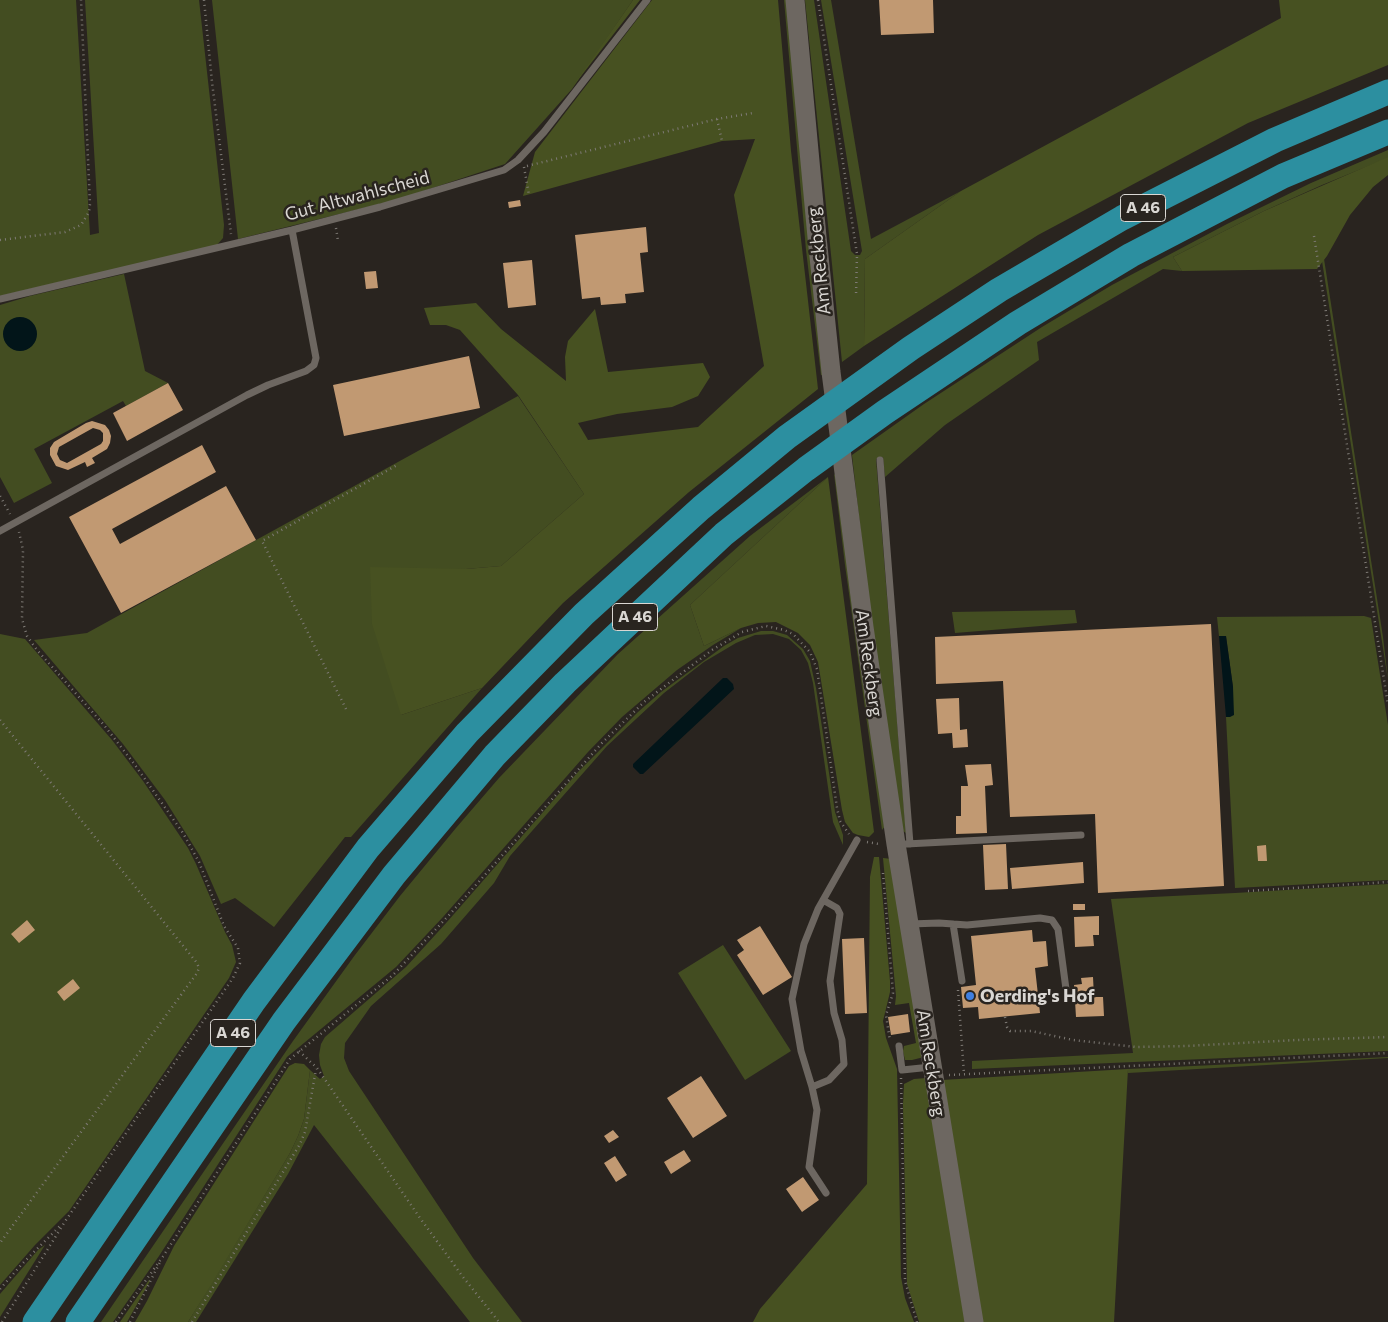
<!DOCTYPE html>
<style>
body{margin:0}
canvas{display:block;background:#29241f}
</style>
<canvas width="1388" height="1322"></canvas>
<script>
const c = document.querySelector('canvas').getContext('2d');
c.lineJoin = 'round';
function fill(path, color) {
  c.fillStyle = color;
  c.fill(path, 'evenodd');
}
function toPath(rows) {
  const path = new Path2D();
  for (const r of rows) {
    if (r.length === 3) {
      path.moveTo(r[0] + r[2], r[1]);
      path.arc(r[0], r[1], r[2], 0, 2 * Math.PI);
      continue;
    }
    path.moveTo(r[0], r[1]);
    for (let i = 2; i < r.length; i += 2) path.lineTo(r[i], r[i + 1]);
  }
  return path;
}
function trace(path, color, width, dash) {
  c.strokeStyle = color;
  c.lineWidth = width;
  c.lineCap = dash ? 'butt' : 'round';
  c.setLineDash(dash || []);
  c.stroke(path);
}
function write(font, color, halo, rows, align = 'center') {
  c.font = font + ' Commissioner,sans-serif';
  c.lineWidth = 5;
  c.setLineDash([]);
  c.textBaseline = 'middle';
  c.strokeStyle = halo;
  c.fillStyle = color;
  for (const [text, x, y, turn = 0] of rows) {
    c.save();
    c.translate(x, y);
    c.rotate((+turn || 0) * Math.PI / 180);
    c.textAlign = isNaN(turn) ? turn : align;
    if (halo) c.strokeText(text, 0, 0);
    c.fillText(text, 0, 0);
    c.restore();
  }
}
const green = toPath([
 [0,0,76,0,90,235,99,233,85,0,199,0,224,225,223,238,216,246,0,296],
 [212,0,633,0,572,89,505,164,396,200,238,239],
 [784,0,789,0,825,375,821,375,806,250],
 [805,0,814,0,851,251,855,255,860,255,862,251,821,0,831,0,871,239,961,191,865,259,864,346,842,362],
 [1388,150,1388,158,1322,185,1264,211,1173,257,1182,271,1163,269,1037,342,1039,360,945,425,885,477,883,457,876,459,906,833,903,831,874,649,852,455,924,404,1042,327,1112,285,1227,224,1311,183],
 [1324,259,1383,637,1388,680,1322,261],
 [124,274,145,371,168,383,126,406,123,401,34,449,52,483,14,503,0,477,0,305,30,296],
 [518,396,584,494,501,566,466,569,401,715,482,688,351,837,345,837,274,927,235,898,221,904,200,856,165,800,123,744,34,640,87,633],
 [834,474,836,476,886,825,882,830,845,565],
 [828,477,690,605,704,646,741,628,713,645,677,670,622,717,588,752,443,917,396,967,287,1057,159,1256,113,1322,101,1322,293,1041,355,955,400,896,456,828,499,778,618,654,750,536],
 [1075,610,1077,623,955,633,952,612],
 [1364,616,1371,618,1388,725,1388,880,1235,888,1226,717,1230,717,1233,687,1226,636,1219,636,1217,617],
 [761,631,773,631,787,635,803,649,810,661,816,688,835,812,843,835,843,845,833,822,813,683,808,663,801,650,789,639,773,634,755,635,736,643,704,662,664,693,607,746,510,856,494,883,441,944,371,1006,345,1043,344,1058,349,1071,473,1258,522,1322,470,1322,314,1125,288,1174,196,1322,188,1322,290,1153,298,1136,304,1119,310,1070,320,1079,324,1076,320,1065,319,1055,321,1044,325,1037,406,967,447,922,578,772,638,712,661,692,724,646,738,638],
 [0,634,25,639,112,740,143,781,188,848,196,864,225,932,232,945,236,962,229,978,69,1211,35,1245,0,1285],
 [1388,884,1388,1051,972,1069,972,1061,1133,1053,1111,899,1235,893],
 [723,945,791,1051,745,1080,678,973],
 [1388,1057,1388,1058,1128,1073,1128,1069],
 [45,1245,0,1317,0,1294,38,1250]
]);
const forest = toPath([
 [633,0,640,0,571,89],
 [652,0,778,0,791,151,818,389,689,492,563,603,482,688,401,715,372,624,370,567,466,569,501,566,584,494,518,395,460,330,446,325,430,325,424,308,476,303,501,329,566,381,565,357,568,341,595,309,608,372,703,363,710,377,698,396,672,407,617,414,578,423,588,440,698,427,764,366,734,195,755,139,722,141,523,196,535,152],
 [1279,0,1388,0,1388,65,1248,123,1038,235,864,346,865,259,961,191,1281,18],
 [1388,157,1388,175,1373,187,1350,215,1327,256,1317,269,1182,271,1173,257,1264,211],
 [828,477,874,832,869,837,858,835,853,833,845,822,842,810,818,662,810,645,798,633,776,622,758,623,741,628,704,646,690,605],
 [874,857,879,857,890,981,890,992,883,1021,886,1038,897,1069,901,1277,905,1298,914,1322,753,1322,760,1309,867,1184,870,877],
 [883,858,892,859,924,1057,912,1060,905,1060,903,1051,904,1046,916,1043,909,1003,895,1005,896,996],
 [295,1063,304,1064,310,1070,304,1119,298,1136,290,1153,211,1285,188,1322,135,1322,147,1301,174,1246,289,1066],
 [1128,1069,1114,1322,981,1322,942,1080],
 [927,1078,966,1322,919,1322,907,1284,903,1105,904,1084,914,1079],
 [149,1280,150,1281,127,1322,120,1322]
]);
const water = toPath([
 [20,334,17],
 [1219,636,1226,636,1233,687,1234,715,1230,717,1226,717],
 [723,678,727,678,733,684,734,689,643,774,640,774,633,767,633,764]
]);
const building = toPath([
 [879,0,933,0,934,33,881,35],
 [520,200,521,206,509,208,508,202],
 [646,227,648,252,640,253,644,292,625,294,626,303,601,305,600,297,582,299,575,235],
 [532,260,536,305,508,308,503,263],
 [376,271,378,288,366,289,364,272],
 [469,356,480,408,344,436,333,385],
 [168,383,183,410,127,441,113,413],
 [92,421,105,425,109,430,111,436,110,443,107,449,92,458,95,463,87,467,85,462,68,470,56,466,50,455,50,448,54,442,86,423],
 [93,428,100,430,103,433,103,441,101,444,67,463,60,460,57,454,59,447],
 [202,445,216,472,112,529,120,544,226,486,256,540,121,613,69,517],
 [1211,624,1224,886,1098,893,1095,814,1010,817,1003,681,936,684,935,637],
 [959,698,960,730,967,729,968,747,953,748,952,733,938,734,936,699],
 [991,764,993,785,985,786,987,833,956,834,956,816,961,816,961,786,968,786,965,765],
 [1006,844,1008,889,985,890,983,845],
 [1266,845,1267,861,1258,861,1257,846],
 [1083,862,1084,883,1012,889,1010,868],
 [1073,904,1085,904,1085,910,1073,910],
 [1099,916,1099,935,1093,935,1094,946,1075,947,1074,917],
 [27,920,35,930,19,943,11,934],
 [760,926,792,977,763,995,737,955,744,950,737,940],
 [1032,930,1033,942,1046,941,1048,966,1035,968,1040,1013,979,1019,978,1007,963,1008,961,987,976,985,971,936],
 [864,938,867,1013,845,1014,842,939],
 [1093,977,1094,997,1103,997,1104,1016,1076,1017,1074,985,1082,984,1081,978],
 [73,979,80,988,64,1001,57,992],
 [908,1014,910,1032,891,1035,888,1017],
 [701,1076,727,1116,693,1138,667,1098],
 [613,1130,619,1137,609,1143,604,1136],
 [684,1150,691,1161,671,1174,664,1162],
 [615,1156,627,1175,616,1182,604,1163],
 [803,1177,819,1200,802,1212,786,1189]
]);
const path = toPath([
 [204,0,212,82,231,234],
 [818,0,857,254,856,296],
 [717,119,722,141],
 [527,166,717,119,753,113],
 [524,167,529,195],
 [336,228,338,241],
 [1314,236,1388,705],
 [0,240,65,232,81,225,89,212,90,204,81,0],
 [0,496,10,514],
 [346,709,262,541,399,464],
 [0,720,197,963,199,968,197,973,0,1243],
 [867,842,879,844],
 [883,873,893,993,886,1015,890,1041],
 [1248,891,1388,882],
 [958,990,964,1074],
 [1005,1017,1007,1027,1010,1031,1031,1031,1073,1040,1136,1047,1187,1046,1296,1040,1388,1037],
 [299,1051,317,1068,420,1218,463,1277,499,1322],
 [949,1075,1388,1053],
 [901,1078,905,1281,917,1322],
 [0,1289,22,1264,61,1225],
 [2,1322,66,1220,233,978,240,963,238,948,224,926,199,862,183,833,135,765,104,725,37,650,27,636,22,619,23,550,19,532],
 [116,1322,164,1255,290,1059,393,975,451,913,602,743,644,702,712,650,742,632,766,626,784,630,793,634,810,652,817,669,837,808,840,821,849,834],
 [130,1322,161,1260],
 [192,1322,300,1144,305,1132,316,1069]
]);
const lane = toPath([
 [0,299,292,230,380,207,504,170,518,160,544,132,647,0],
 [880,460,910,844],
 [0,531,247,395,268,385,306,371,314,365,316,358,292,230],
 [906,844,1081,835],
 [910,924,939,923,967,925,1040,918,1052,920,1058,929,1066,989],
 [953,924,962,981],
 [899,1046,902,1070,931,1067],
 [812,1087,829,1080,844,1064,842,1040,834,1013,830,981,840,914,837,908,823,900],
 [826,1193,809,1167,817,1110,812,1087,801,1051,792,999,804,944,818,909,857,840]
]);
const secondary = toPath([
 [795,0,817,237,831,372,864,627,896,844,974,1322]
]);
const highway = toPath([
 [35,1322,254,1001,368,848,467,733,584,614,701,508,787,437,911,348,999,290,1122,218,1275,140,1388,92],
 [78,1322,284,1021,394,875,495,755,565,683,724,534,806,469,885,412,1018,323,1131,255,1283,176,1388,132]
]);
const markers = [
 [970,996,5,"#3f7fe0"]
];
const shields = [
 [1143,208,45],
 [635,617,45],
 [233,1033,45]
];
const shieldNames = [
 ["A 46",1143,208],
 ["A 46",635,617],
 ["A 46",233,1033]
];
const streetNames = [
 ["Gut Altwahlscheid",357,196,-15],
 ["Am Reckberg",819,261,-96],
 ["Am Reckberg",869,663,82],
 ["Am Reckberg",931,1063,81]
];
const poiNames = [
 ["Oerding's Hof",980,996]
];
fill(green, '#434d21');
fill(forest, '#475121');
fill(water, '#021519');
fill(building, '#c19972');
trace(path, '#7e7a75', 2.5, [1, 4]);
trace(lane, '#6d6761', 7);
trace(secondary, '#6d6761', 19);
trace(highway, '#2c8fa0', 25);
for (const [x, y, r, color] of markers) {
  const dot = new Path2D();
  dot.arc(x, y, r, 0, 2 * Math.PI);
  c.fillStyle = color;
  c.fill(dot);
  trace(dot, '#29241f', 2);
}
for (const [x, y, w] of shields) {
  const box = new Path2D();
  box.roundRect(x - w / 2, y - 13.5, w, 27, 4);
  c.fillStyle = '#29241f';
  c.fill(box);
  trace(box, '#dad7d3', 1);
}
write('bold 16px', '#dad7d3', null, shieldNames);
write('18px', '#dad7d3', '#29241f', streetNames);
write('bold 18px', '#dad7d3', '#29241f', poiNames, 'left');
</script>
